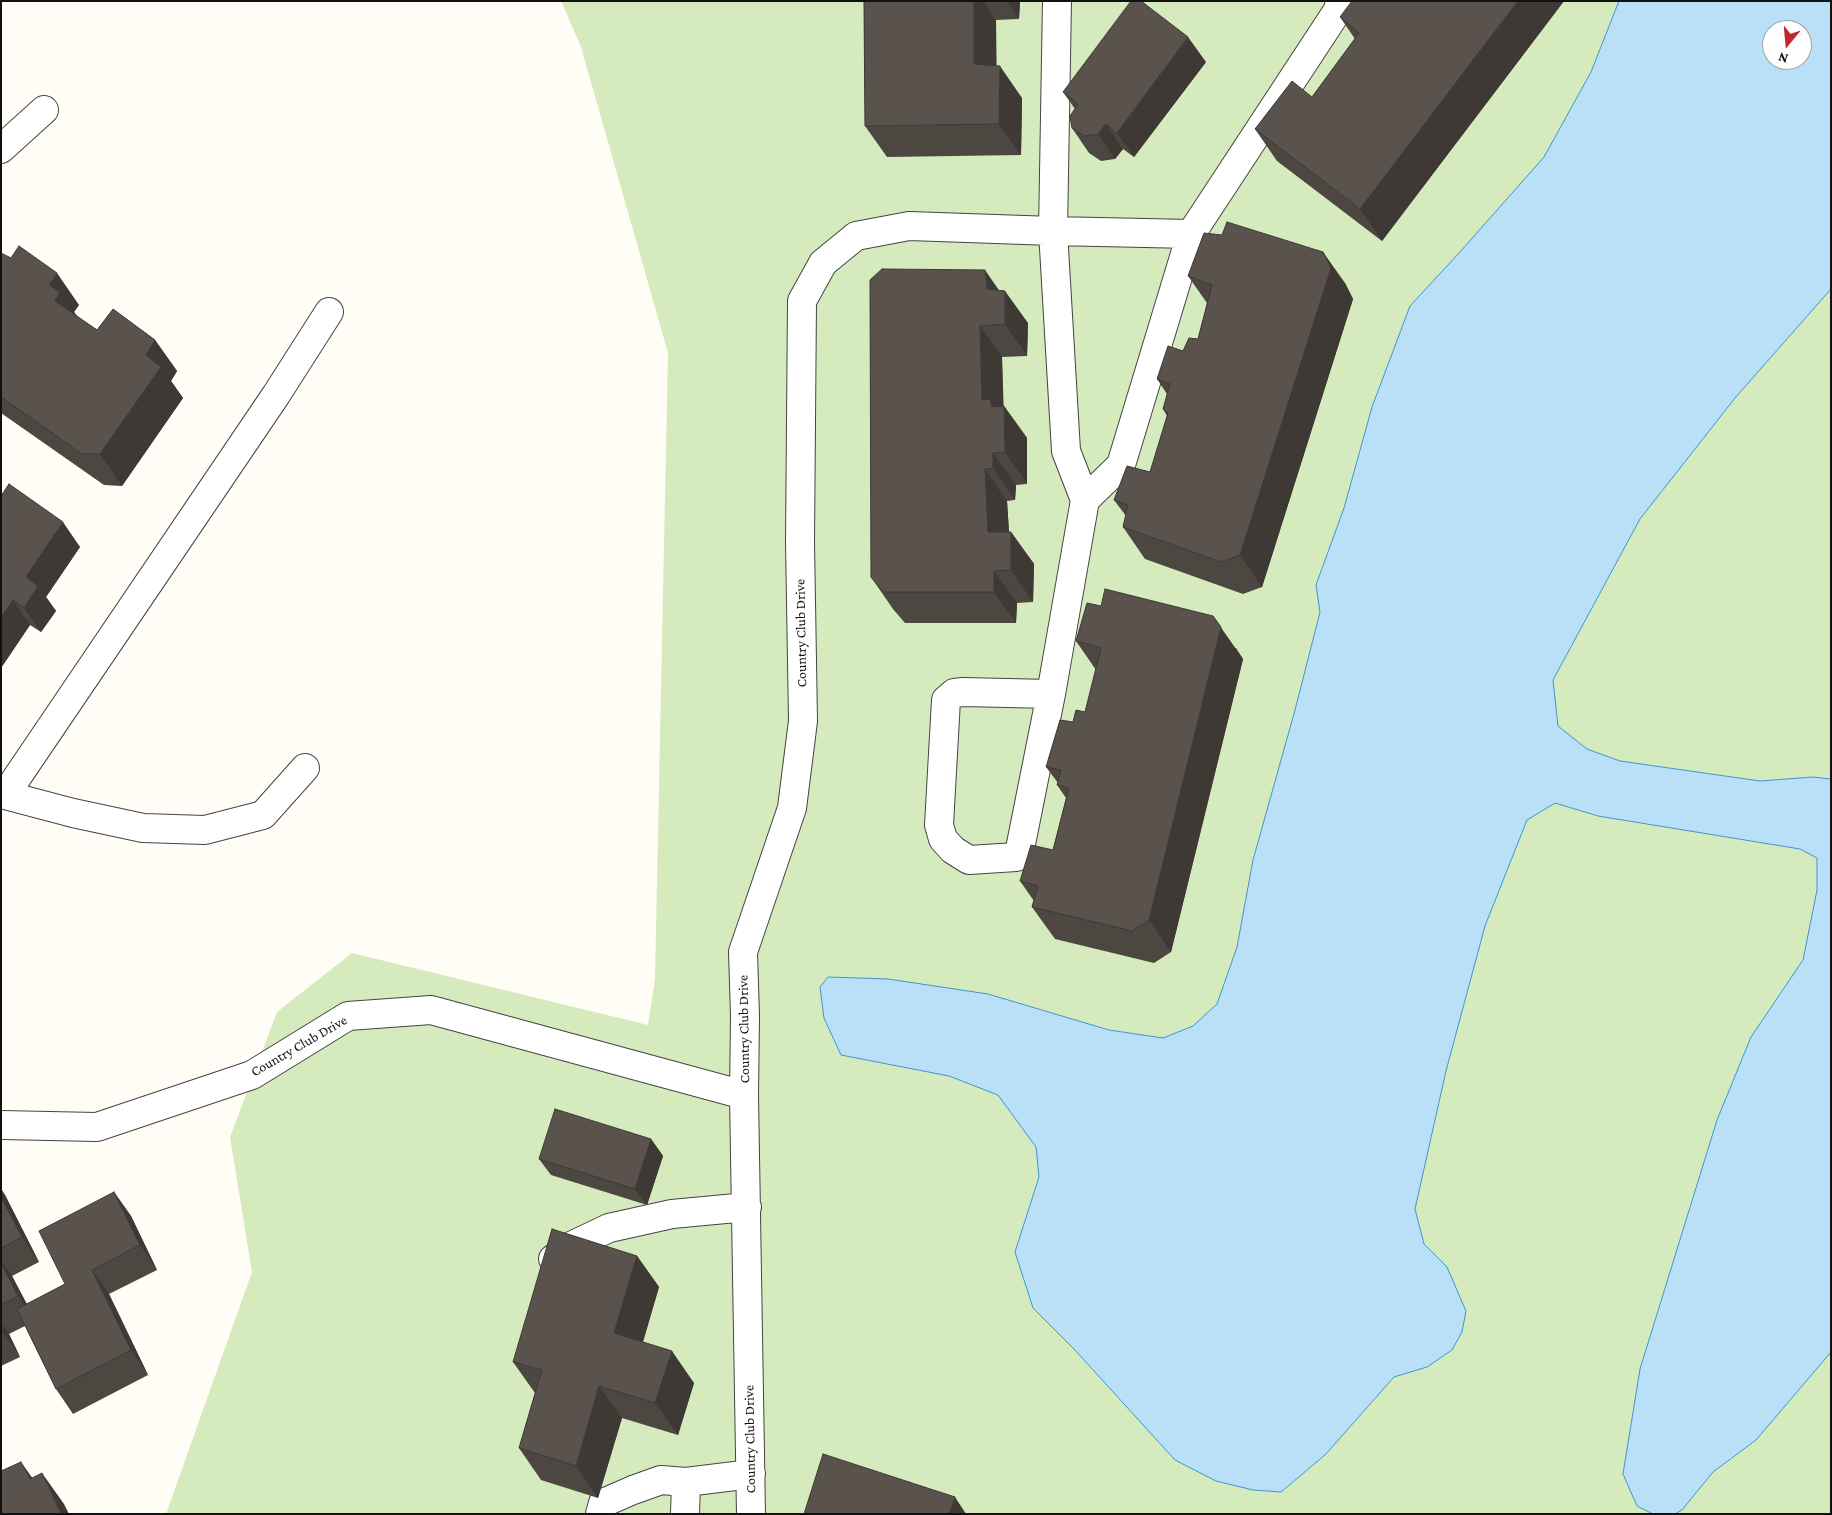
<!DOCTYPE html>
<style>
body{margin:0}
#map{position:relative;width:1832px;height:1515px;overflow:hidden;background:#fffdf5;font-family:"Crimson Pro",serif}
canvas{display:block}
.frame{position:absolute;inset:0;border:2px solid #111;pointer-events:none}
.north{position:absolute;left:1762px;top:20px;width:50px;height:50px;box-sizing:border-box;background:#fff;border:1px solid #a0a0a0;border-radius:50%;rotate:197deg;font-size:14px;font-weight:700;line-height:20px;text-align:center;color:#111}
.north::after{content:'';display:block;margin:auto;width:18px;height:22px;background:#c4262e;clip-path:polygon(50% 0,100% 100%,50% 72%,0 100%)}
</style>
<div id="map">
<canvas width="1832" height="1515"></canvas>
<div class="frame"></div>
<div class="north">N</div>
</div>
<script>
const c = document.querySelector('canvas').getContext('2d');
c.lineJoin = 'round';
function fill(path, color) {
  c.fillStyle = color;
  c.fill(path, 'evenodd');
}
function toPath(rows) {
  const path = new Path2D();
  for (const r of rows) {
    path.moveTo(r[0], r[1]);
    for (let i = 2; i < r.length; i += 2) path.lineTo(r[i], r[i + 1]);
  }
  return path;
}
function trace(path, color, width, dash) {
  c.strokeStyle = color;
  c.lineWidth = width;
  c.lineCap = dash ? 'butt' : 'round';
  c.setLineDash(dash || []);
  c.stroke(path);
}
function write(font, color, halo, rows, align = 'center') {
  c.font = font + ' "Crimson Pro",serif';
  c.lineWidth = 5;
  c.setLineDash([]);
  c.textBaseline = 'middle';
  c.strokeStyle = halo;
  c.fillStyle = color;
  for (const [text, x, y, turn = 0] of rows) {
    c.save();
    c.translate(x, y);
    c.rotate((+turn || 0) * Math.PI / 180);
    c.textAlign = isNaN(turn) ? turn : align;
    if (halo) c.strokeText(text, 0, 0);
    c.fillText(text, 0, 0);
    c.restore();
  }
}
const green = toPath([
 [561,1,1831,1,1831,1514,166,1514,252,1272,230,1137,277,1012,352,953,648,1025,655,979,668,353,581,47],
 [1772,30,1802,30,1802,60,1772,60]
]);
const water = toPath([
 [1619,1,1831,1,1831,289,1735,398,1640,519,1553,680,1558,726,1587,749,1620,761,1760,781,1813,777,1831,779,1831,1352,1756,1440,1713,1472,1682,1510,1675,1514,1653,1514,1637,1506,1623,1474,1640,1369,1717,1120,1751,1037,1803,960,1817,890,1817,858,1800,849,1598,816,1555,803,1527,820,1485,926,1446,1071,1415,1209,1424,1244,1447,1267,1466,1311,1462,1332,1452,1350,1427,1367,1394,1377,1325,1455,1281,1492,1253,1490,1216,1481,1175,1460,1074,1349,1033,1308,1015,1252,1039,1177,1036,1147,998,1095,949,1076,841,1055,824,1018,820,987,828,977,888,979,988,994,1109,1030,1163,1038,1193,1026,1217,1004,1237,947,1253,860,1295,710,1320,612,1316,585,1344,508,1372,407,1410,306,1459,253,1544,157,1591,72,1619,1],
 [1772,30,1802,30,1802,60,1772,60,1772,30]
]);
const minor = toPath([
 [1057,1,1053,231,1066,451,1085,500],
 [1,149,44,110],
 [1051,694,963,692,954,693,946,700,939,825,943,839,953,850,969,860,1016,857,1020,849,1051,694,1085,500,1121,465,1191,234],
 [305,768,263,815,205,830,143,828,73,813,5,795,276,395,329,312],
 [744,1095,745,1016,743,952,792,808,803,721,800,542,802,301,823,263,856,236,909,226,1053,231,1191,234,1340,7,1339,1],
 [1,1125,97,1127,252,1075,348,1016,431,1010,744,1095,751,1514],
 [553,1259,571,1246,609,1228,672,1214,747,1207],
 [600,1514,603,1503,633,1490,661,1480,686,1482,751,1474],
 [685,1514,686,1482]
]);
const wall = toPath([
 [864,1,1020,1,1019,19,996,20,996,66,1022,98,1021,155,887,157,865,126],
 [1564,1,1382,241,1277,161,1255,129,1312,97,1355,39,1340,17],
 [1206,62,1134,157,1123,149,1115,159,1101,161,1089,153,1072,128,1075,109,1063,92],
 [1,253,79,305,74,312,77,316,97,330,155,340,177,371,171,381,183,398,122,486,104,485,1,413],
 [1188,276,1345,283,1353,299,1262,587,1243,594,1145,559,1123,527,1126,516,1114,500,1150,472,1167,416,1163,409,1167,394,1157,379,1183,351,1198,339,1207,303],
 [870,280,1028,323,1027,356,1002,357,1003,406,1004,406,1027,438,1027,484,1016,485,1015,500,1007,501,1009,532,1011,532,1034,564,1033,602,1017,603,1016,623,905,623,893,609,871,577],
 [1,496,80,547,46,597,56,611,41,632,30,625,1,668],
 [1076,641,1236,648,1243,659,1171,952,1154,963,1055,939,1032,907,1034,901,1020,881,1053,850,1066,798,1057,785,1058,783,1046,767,1073,722,1085,712,1096,670],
 [651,1139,663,1156,647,1205,551,1175,539,1159],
 [1,1189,5,1195,39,1262,12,1276,27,1304,65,1284,114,1192,131,1216,157,1270,109,1294,148,1375,73,1414,56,1389,25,1326,9,1334,20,1357,1,1366],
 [637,1256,659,1287,643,1342,694,1383,678,1435,622,1418,598,1498,541,1480,519,1448,535,1393,513,1362]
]);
const shadedWall = toPath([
 [974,1,983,1,996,20,997,96,974,64],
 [1007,1,1020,1,1019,19],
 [1518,1,1564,1,1382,241,1360,209],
 [1188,37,1206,62,1134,157,1117,133],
 [1000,66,1022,98,1021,155,999,124],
 [1106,124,1123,149,1115,159,1098,134],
 [1323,252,1345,283,1353,299,1262,587,1240,555],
 [985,270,1005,299,1005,291,1028,323,1027,356,1005,324,987,289],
 [57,273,79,305,74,312,83,324,55,301,49,285],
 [980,326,1002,357,1004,418,1004,406,1027,438,1027,484,1005,452,982,400],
 [155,340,177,371,171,381,183,398,122,486,100,454,146,355],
 [993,453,1016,485,1015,500,993,468],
 [985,469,1007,501,1011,564,988,532],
 [63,522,80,547,46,597,56,611,41,632,24,608,26,577],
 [1011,532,1034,564,1033,602,1011,570],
 [994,571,1017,603,1016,623,994,592],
 [13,600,30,625,1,668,1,618],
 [1213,616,1243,659,1171,952,1149,920],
 [651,1139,663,1156,647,1205,635,1189],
 [1,1189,5,1195,39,1262,22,1237,1,1197],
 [114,1192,131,1216,157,1270,140,1245],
 [637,1256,659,1287,636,1365,614,1333],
 [1,1260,12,1276,35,1321,18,1296,1,1263],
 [92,1270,109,1294,148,1375,131,1350],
 [1,1323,9,1334,20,1357,3,1332,1,1330],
 [672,1351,694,1383,678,1435,655,1403],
 [599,1386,622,1418,598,1498,576,1466],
 [21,1462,43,1493,30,1479],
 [42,1473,64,1504,69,1514,61,1514],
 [955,1497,966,1514,949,1514]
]);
const building = toPath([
 [864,1,974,1,974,64,1000,66,999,124,865,126,864,1],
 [1131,1,1141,1,1188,37,1117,133,1106,124,1098,134,1084,136,1072,128,1070,116,1078,104,1063,92,1131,1],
 [1352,1,1518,1,1360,209,1255,129,1292,81,1312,97,1359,33,1340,17,1352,1],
 [1227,222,1323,252,1331,268,1240,555,1221,562,1123,527,1128,505,1114,500,1127,466,1150,472,1168,413,1163,409,1170,384,1157,379,1168,346,1183,351,1189,338,1198,339,1212,285,1188,276,1204,233,1222,235,1227,222],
 [19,246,57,273,49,285,60,292,55,301,97,330,113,309,155,340,146,355,161,367,100,454,82,454,1,397,1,253,11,258,19,246],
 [882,269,985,270,987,289,1005,291,1005,324,980,326,982,400,990,399,992,407,1004,406,1005,452,993,453,993,468,985,469,988,532,1011,532,1011,570,994,571,994,592,883,592,871,577,870,280,882,269],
 [9,484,63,522,26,577,38,586,24,608,13,600,1,618,1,496,9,484],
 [1105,589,1213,616,1221,627,1149,920,1132,931,1032,907,1038,886,1020,881,1031,845,1053,850,1069,788,1057,785,1061,770,1046,767,1060,720,1073,722,1076,710,1085,712,1101,648,1076,641,1087,603,1101,606,1105,589],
 [555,1109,651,1139,635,1189,539,1159,555,1109],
 [114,1192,140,1245,92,1270,131,1350,56,1389,17,1309,65,1284,39,1231,114,1192],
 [1,1197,22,1237,1,1248,1,1197],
 [552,1229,637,1256,614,1333,672,1351,655,1403,599,1386,576,1466,519,1448,542,1370,513,1362,552,1229],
 [1,1263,18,1296,1,1305,1,1263],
 [823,1454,955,1497,949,1514,804,1514,823,1454],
 [21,1462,30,1479,42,1473,61,1514,1,1514,1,1471,21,1462]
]);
const streetNames = [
 ["Country Club Drive",801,633,-91],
 ["Country Club Drive",744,1029,-91],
 ["Country Club Drive",299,1046,-30],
 ["Country Club Drive",750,1439,-91]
];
fill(green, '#d5ebbd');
fill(water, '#b9e0f7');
trace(water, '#3f96cf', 1);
trace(minor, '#444', 30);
trace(minor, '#fff', 28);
fill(wall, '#4d4742');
fill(shadedWall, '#3f3936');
fill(building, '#5a524d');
trace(building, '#3f3936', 1);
write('14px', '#111', '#fff', streetNames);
</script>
